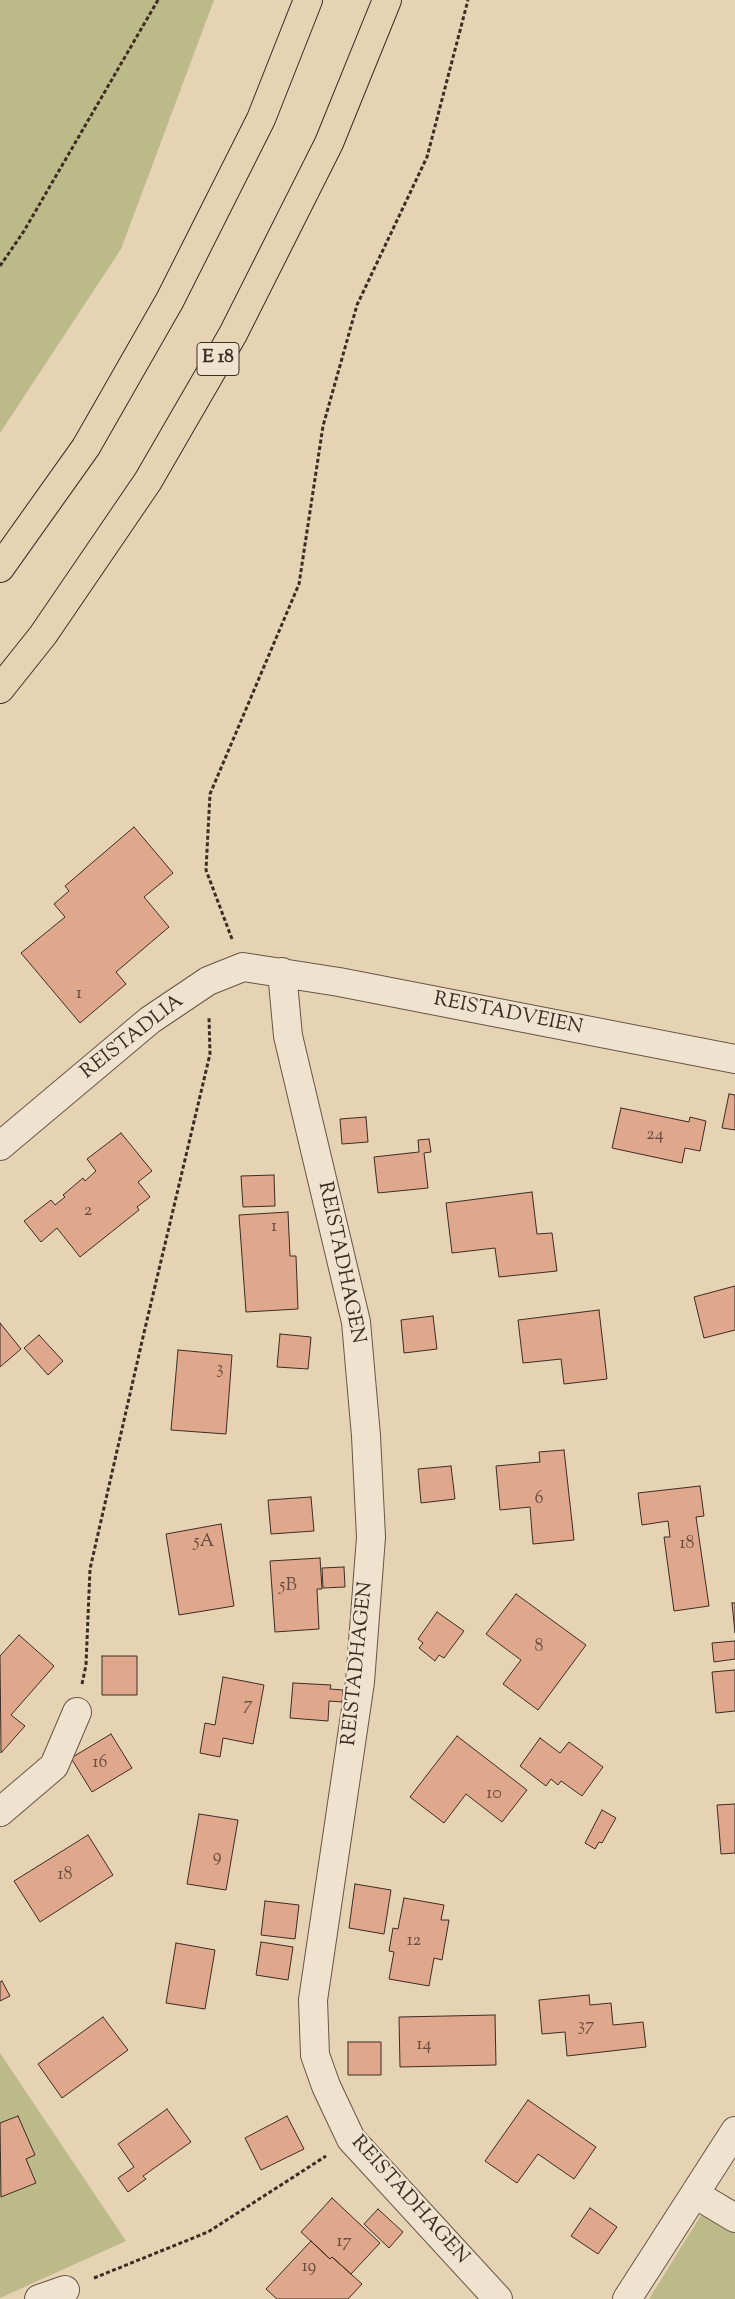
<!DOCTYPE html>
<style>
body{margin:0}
canvas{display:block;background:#e6d3b4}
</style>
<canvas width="735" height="2299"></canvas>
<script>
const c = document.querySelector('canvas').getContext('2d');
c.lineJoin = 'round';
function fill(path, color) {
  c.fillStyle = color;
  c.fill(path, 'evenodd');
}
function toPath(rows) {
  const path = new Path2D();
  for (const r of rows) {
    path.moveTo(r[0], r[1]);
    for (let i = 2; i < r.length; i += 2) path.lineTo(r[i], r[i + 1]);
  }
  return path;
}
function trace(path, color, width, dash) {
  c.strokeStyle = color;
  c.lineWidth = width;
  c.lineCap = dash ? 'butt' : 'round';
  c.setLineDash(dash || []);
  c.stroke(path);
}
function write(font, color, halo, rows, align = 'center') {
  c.font = font + ' "Sorts Mill Goudy",serif';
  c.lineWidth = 4.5;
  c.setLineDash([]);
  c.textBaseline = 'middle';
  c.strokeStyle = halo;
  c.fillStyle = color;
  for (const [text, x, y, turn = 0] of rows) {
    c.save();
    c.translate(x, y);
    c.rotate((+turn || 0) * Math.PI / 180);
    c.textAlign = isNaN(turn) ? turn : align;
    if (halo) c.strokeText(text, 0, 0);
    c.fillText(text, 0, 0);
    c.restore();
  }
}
const green = toPath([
 [0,0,214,0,121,249,0,433],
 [0,2053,126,2241,0,2298],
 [703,2212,735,2231,735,2299,649,2299]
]);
const building = toPath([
 [134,827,173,873,144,897,169,927,116,972,126,984,80,1023,21,953,65,917,54,904,69,891,65,886,134,827],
 [729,1094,735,1095,735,1130,722,1128,729,1094],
 [621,1108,689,1122,690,1117,706,1121,700,1151,685,1148,682,1163,612,1148,621,1108],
 [366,1117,368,1142,342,1144,340,1119,366,1117],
 [121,1133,152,1171,138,1182,150,1197,137,1207,139,1210,80,1257,57,1228,41,1242,24,1221,51,1200,55,1205,65,1197,63,1195,83,1178,85,1181,96,1171,87,1159,121,1133],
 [429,1139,431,1152,424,1153,428,1188,378,1193,374,1157,419,1152,418,1140,429,1139],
 [274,1175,275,1206,243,1207,241,1176,274,1175],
 [532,1192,537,1234,552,1233,557,1271,499,1277,495,1248,452,1253,446,1203,532,1192],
 [288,1212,290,1256,296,1256,298,1309,246,1312,239,1215,288,1212],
 [735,1286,735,1330,704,1338,694,1297,735,1286],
 [599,1310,607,1379,564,1384,561,1359,523,1363,518,1320,599,1310],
 [433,1316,437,1349,404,1353,401,1320,433,1316],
 [0,1323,21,1349,0,1367,0,1323],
 [280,1334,311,1337,308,1369,277,1367,280,1334],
 [39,1335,63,1361,48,1375,24,1348,39,1335],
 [178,1350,232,1355,226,1434,171,1430,178,1350],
 [564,1450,574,1540,533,1544,530,1507,500,1510,496,1466,540,1462,539,1452,564,1450],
 [451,1466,455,1499,421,1503,418,1469,451,1466],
 [700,1486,704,1516,696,1517,709,1606,674,1611,664,1537,670,1537,668,1521,642,1525,638,1493,700,1486],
 [311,1497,314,1531,271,1534,268,1500,311,1497],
 [221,1524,234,1606,179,1615,166,1534,221,1524],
 [320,1558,322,1589,317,1589,319,1629,275,1632,270,1561,320,1558],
 [344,1567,345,1587,323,1588,322,1568,344,1567],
 [516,1594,586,1645,538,1710,503,1684,521,1660,486,1634,516,1594],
 [732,1603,735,1603,735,1633,732,1603],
 [437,1612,464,1631,444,1658,439,1655,435,1661,419,1648,423,1643,418,1639,437,1612],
 [19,1635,54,1666,11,1715,25,1726,1,1753,0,1656,19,1635],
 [735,1641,735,1659,714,1662,712,1643,735,1641],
 [102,1656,137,1656,137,1695,102,1695,102,1656],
 [735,1670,735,1711,716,1713,712,1672,735,1670],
 [223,1677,264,1685,253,1744,223,1738,220,1757,200,1753,205,1723,215,1725,223,1677],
 [293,1683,331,1685,330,1689,343,1690,342,1702,329,1701,328,1721,290,1718,293,1683],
 [111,1734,132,1768,92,1792,71,1758,111,1734],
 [457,1736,527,1790,502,1822,466,1794,444,1823,410,1797,457,1736],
 [540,1738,560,1753,569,1742,603,1767,582,1796,561,1781,558,1785,551,1779,546,1786,520,1766,540,1738],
 [735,1804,735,1853,721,1854,717,1805,735,1804],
 [602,1810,616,1818,602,1843,599,1842,595,1849,585,1843,602,1810],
 [199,1814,238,1820,226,1890,187,1884,199,1814],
 [88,1835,113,1875,40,1922,14,1881,88,1835],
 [355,1884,391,1890,384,1934,349,1928,355,1884],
 [404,1898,444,1905,441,1920,449,1920,442,1960,434,1958,429,1986,389,1979,394,1952,389,1951,393,1928,398,1929,404,1898],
 [265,1901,299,1905,295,1939,261,1935,265,1901],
 [261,1942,293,1947,288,1980,256,1975,261,1942],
 [176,1943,215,1950,205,2009,166,2003,176,1943],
 [2,1981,10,1996,0,2001,0,1982,2,1981],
 [589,1995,590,2005,611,2003,613,2025,643,2022,646,2047,567,2056,565,2032,542,2034,539,2000,589,1995],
 [495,2015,496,2065,400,2067,399,2017,495,2015],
 [103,2017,128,2050,62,2098,38,2064,103,2017],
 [348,2042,381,2042,381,2075,348,2075,348,2042],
 [528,2100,596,2147,574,2179,538,2154,517,2183,485,2161,528,2100],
 [167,2109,191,2142,143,2176,146,2179,128,2192,118,2178,134,2167,118,2144,167,2109],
 [18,2116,35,2155,26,2159,36,2183,1,2197,0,2123,18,2116],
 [287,2116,304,2149,261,2170,245,2138,287,2116],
 [332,2198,380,2243,351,2274,332,2257,330,2259,301,2232,332,2198],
 [590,2208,617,2227,598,2254,571,2236,590,2208],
 [378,2209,403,2232,389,2248,364,2224,378,2209],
 [311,2241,330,2259,332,2257,362,2284,348,2299,277,2299,266,2289,311,2241]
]);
const path = toPath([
 [0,266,24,231,158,0],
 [232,939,206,870,210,794,299,584,323,426,357,305,427,157,468,0],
 [82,1684,86,1665,90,1569,143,1337,210,1054,209,1017],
 [94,2278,208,2232,326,2156]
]);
const minor = toPath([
 [282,972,288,1036,356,1322,366,1436,371,1537,360,1682,313,2000,315,2055,326,2086,351,2139,498,2299],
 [0,1146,150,1020,208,981,243,967,339,982,735,1059],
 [0,1812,54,1766,77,1712],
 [695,2194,735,2218],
 [39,2299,65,2290],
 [627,2299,735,2131]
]);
const highway = toPath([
 [0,568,86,447,170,300,261,119,308,0],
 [0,689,43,635,148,481,233,334,329,143,387,0]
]);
const numberNames = [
 ["1",79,995],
 ["24",655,1136],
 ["2",88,1212],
 ["1",274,1228],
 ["3",220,1370],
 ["6",539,1500],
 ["5A",204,1543],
 ["18",687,1545],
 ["5B",288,1587],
 ["8",539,1648],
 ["7",248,1706],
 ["16",100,1764],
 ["10",494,1795],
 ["9",217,1858],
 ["18",65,1876],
 ["12",414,1942],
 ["37",586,2027],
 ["14",424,2046],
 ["17",344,2243],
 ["19",309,2268]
];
const shields = [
 [218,359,42]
];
const shieldNames = [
 ["E 18",218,359]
];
const streetNames = [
 ["REISTADVEIEN",508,1015,11],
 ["REISTADLIA",133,1038,-38],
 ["REISTADHAGEN",340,1263,78],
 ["REISTADHAGEN",359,1664,-84],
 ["REISTADHAGEN",409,2201,48]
];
fill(green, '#bcba89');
fill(building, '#dfa78b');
trace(building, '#3d2c24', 1);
trace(minor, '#675648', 30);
trace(highway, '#3d2c24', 30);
trace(path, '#3d2c24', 3, [4, 2.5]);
trace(minor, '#efe2ce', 28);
trace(highway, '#e6d3b4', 28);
write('18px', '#664b3e', null, numberNames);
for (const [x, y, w] of shields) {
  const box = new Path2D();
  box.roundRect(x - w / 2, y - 16.5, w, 33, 4);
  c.fillStyle = '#efe2ce';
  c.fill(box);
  trace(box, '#3d2c24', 1);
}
write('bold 19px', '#3d2c24', null, shieldNames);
write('20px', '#3d2c24', '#efe2ce', streetNames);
</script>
